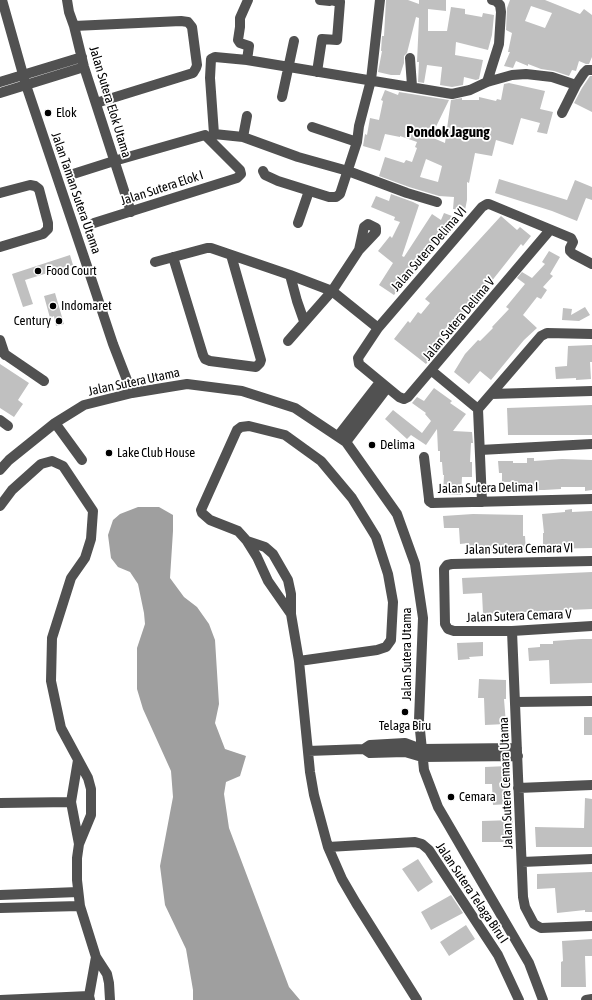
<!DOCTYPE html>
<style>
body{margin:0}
canvas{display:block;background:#fff}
</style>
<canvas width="592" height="1000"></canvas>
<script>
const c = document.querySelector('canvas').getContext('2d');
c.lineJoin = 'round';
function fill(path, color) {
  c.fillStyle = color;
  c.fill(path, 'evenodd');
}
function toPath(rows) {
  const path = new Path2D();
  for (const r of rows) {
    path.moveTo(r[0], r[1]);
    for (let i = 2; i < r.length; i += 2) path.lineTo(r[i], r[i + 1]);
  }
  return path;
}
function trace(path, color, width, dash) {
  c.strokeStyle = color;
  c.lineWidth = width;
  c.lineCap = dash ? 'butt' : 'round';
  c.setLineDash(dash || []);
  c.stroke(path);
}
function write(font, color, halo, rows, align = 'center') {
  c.font = font + ' "Asap Condensed",sans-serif';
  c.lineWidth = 3.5;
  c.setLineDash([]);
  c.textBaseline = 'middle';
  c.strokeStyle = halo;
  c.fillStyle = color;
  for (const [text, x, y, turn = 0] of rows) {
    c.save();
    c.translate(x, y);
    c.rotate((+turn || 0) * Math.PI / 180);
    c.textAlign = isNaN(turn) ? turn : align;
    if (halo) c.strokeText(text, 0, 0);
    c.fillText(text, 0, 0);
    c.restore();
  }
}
const water = toPath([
 [138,507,159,507,173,515,173,531,170,578,184,597,197,607,209,624,215,640,219,704,215,723,225,749,246,756,240,776,226,782,224,794,229,828,289,987,300,1000,193,1000,193,990,186,949,165,905,160,866,173,797,171,771,143,709,137,689,137,648,145,624,144,613,138,584,130,572,118,567,111,558,108,535,113,520,120,514]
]);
const building = toPath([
 [386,0,408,0,419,4,419,0,446,0,446,11,428,9,428,31,447,31,451,7,465,9,465,14,482,17,483,13,494,15,492,35,488,50,456,42,455,55,483,60,479,79,476,80,464,77,463,85,452,87,440,85,442,67,427,65,424,83,418,82,419,62,417,62,419,18,416,17,407,53,404,56,404,63,400,75,391,75,378,72,382,51,381,51,382,36,384,36],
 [510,0,545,0,580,14,584,9,592,15,592,57,589,64,586,64,579,61,576,71,572,70,569,76,554,71,541,69,528,64,528,66,516,61,513,68,504,66,510,52,508,52,512,33,506,30,507,8],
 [531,6,552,13,545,28,525,21],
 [590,76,592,76,592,112,574,103,582,88],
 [509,83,545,91,540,109,553,112,547,134,537,132,540,123,521,118,513,145,496,140,492,156,475,153,469,183,467,182,467,200,465,210,453,209,454,197,439,196,409,187,379,176,385,157,404,163,406,160,412,162,417,148,415,147,417,142,400,136,400,137,385,134,380,151,363,146,365,134,367,135,370,118,379,120,383,101,381,100,385,90,398,95,399,92,449,100,431,137,445,143,451,100,462,98,462,100,479,100,479,97,496,101,497,99,501,100,504,84],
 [426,159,442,166,438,182,420,177],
 [499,179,567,200,575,180,592,187,592,200,586,198,577,221,552,211,495,193],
 [391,194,413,202,419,205,402,256,404,257,432,214,441,220,444,213,452,216,431,248,432,248,411,276,410,275,403,286,401,285,394,295,379,285,393,263,378,251,390,236,392,238,400,222,394,220,395,217,371,207,376,196,389,201],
 [501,216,517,230,520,227,531,236,523,246,521,244,426,364,394,339,408,321,410,323,418,312,421,314,430,303,425,299],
 [549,251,560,257,550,274,553,276,543,287,547,290,541,299,537,297,523,315,537,328,524,340,491,380,480,371,469,384,454,372,465,354,478,340,480,341,493,328,492,327,509,309,506,307,525,284,517,278,522,272,532,278,545,264,542,262],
 [70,255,73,265,25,280,33,304,23,307,12,274],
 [55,293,64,324,56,326,54,316,50,318,44,296],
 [585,307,590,315,579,321,562,320,563,308,572,309,571,315],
 [592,345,592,362,590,362,591,379,576,380,576,378,556,379,555,367,567,366,568,346],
 [0,364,29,383,18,400,23,404,14,417,0,408],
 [434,388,452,401,450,403,466,414,453,431,472,432,473,443,471,443,470,462,472,462,472,477,462,477,461,495,443,494,444,475,443,475,442,462,440,462,440,451,438,451,437,429,426,445,411,435,407,439,385,419,393,410,422,433,431,421,425,414,426,413,412,403,417,397,424,401],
 [592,405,592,435,508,435,507,408],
 [527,458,534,458,534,461,562,459,592,460,592,490,585,491,585,487,561,487,561,489,544,490,535,490,534,488,516,489,515,482,502,482,502,473,499,473,498,461,513,461,513,463,527,463],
 [572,509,572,512,592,511,592,548,543,549,543,533,544,533,542,514,565,512,565,510],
 [473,514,523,515,523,536,525,536,526,552,470,555,469,543,460,544,459,528,444,528,443,516],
 [592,572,592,609,483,614,482,593,463,594,462,578],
 [582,639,592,639,592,683,550,684,549,660,529,661,528,648,540,647,540,644,553,644,553,641],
 [483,642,483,656,469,657,470,659,458,660,457,643],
 [479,679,506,680,506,699,504,699,506,724,485,725,484,698,478,698],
 [584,717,592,717,592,735,584,735],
 [508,766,509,804,493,805,492,784,485,784,485,767],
 [585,798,592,799,592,847,536,847,535,827,584,828],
 [513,820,513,842,482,842,482,821],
 [418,859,433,882,418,892,402,869],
 [592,872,592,912,585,912,585,910,557,913,555,888,537,889,537,874],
 [451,895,463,913,431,930,421,912],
 [466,925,475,939,449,956,440,942],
 [592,939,592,956,585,956,586,987,561,987,561,962,563,961,562,941]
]);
const minor = toPath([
 [2,0,26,85,87,266,113,344,132,393],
 [67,0,69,12,74,26,84,67,131,212],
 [320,0,330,1],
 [74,26,181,21,188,22,192,27,197,65,196,68,193,73,96,103],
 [410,58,412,86],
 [247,60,249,46,240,43,238,40,240,27,240,18,248,0],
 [317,72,322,39,337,40,340,2,331,0],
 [0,82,82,57],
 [487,82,499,44,501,12,500,5,496,1,492,0],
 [0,93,84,67],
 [282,97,294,41],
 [562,113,576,85],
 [312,127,357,142],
 [243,137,247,116],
 [263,171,265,175,278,181,329,197,336,197,340,194,357,142,359,126,371,80,380,0],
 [70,175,114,161,205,135,240,170,241,174,237,178,94,223],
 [0,193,30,185,35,186,39,189,48,223,48,229,43,234,0,247],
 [437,202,407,193,348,171,298,157,243,137,214,134,210,78,211,59,215,57,247,60,452,94,470,90,487,82,512,75,526,74,552,77,576,85,584,73,587,70,592,70],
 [298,223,309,191],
 [550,230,408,397,404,399,399,397,359,364,358,358,378,328,482,207,487,204,489,204,571,238,573,242,570,248,570,251,573,254,592,264],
 [173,257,203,355,205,359,210,361,256,367,260,363,261,360,231,255],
 [155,262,207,248,211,248,290,275,332,291,378,328],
 [290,275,297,301,304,321],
 [0,340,5,355],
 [288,341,332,291,359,250,376,232,376,228,368,224,364,227,359,250],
 [0,351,44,381],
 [432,371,478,409,482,502],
 [491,394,592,391],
 [478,409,541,336,547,333,592,334],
 [0,420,8,426],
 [55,423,82,460],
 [338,436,380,382],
 [346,442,387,388],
 [480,450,592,444],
 [424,457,429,499,429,501,432,503,592,499],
 [0,470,9,460,55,423,84,405,132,393,187,384,242,391,295,408,346,442,397,514,415,564,423,618,419,720,424,770,438,807,529,963,543,1000],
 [0,506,12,490,41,464,52,461,63,466,93,511,91,539,85,558,71,578,52,638,51,681,61,728,88,778,91,789,91,815,79,844,77,858,77,880,80,906,96,957,107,974,109,983,110,1000],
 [247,541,257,557,268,581,291,614],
 [592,561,452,564,447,565,444,569,445,624,448,629,454,631,512,631,592,626],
 [512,631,523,897,525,907,534,924,541,928,592,926],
 [299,661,377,650,386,647,391,640,393,602,388,574,376,537,352,498,321,461,285,435,249,426,241,427,237,430,201,510,202,513,210,520,238,531,247,541,265,547,273,554,288,580,291,594,291,614,299,661,310,772,314,795,328,847,342,879,356,903,417,1000],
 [516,702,592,701],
 [364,749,370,753,405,752,422,757,518,756],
 [308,751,364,749,370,745,405,743,421,749,517,748],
 [78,760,71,802,79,844],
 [518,788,592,785],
 [0,803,71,802],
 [328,847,415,842,422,844,429,850,498,955,519,1000],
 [522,862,592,859],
 [0,895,78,892],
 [0,908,80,906],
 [0,1000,89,996],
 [90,1000,89,996,96,957],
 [586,1000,592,999]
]);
const markers = [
 [48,113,4,"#000"],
 [38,271,4,"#000"],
 [53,306,4,"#000"],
 [59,321,4,"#000"],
 [372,445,4,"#000"],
 [109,453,4,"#000"],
 [405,712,4,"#000"],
 [451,797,4,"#000"]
];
const streetNames = [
 ["Jalan Sutera Elok Utama",110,102,73],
 ["Jalan Sutera Elok I",162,188,-18],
 ["Jalan Taman Sutera Utama",76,193,71],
 ["Jalan Sutera Delima VI",429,249,-49],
 ["Jalan Sutera Delima V",459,319,-50],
 ["Jalan Sutera Utama",134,382,-12],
 ["Jalan Sutera Delima I",488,488,-1],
 ["Jalan Sutera Cemara VI",519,549,-1],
 ["Jalan Sutera Cemara V",519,616,-2],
 ["Jalan Sutera Utama",407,654,-90],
 ["Jalan Sutera Cemara Utama",506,783,-92],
 ["Jalan Sutera Telaga Biru I",472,893,56]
];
const poiNames = [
 ["Elok",56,113],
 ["Food Court",46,271],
 ["Indomaret",61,306],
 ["Century",51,321,"right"],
 ["Delima",380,445],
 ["Lake Club House",117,453],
 ["Telaga Biru",405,726,"center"],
 ["Cemara",459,797]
];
const quarterNames = [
 ["Pondok Jagung",448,132]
];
fill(water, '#9f9f9f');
fill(building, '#c0c0c0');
trace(minor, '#515151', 10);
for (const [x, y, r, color] of markers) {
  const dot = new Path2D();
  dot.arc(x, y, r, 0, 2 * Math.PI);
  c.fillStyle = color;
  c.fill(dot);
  trace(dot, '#fff', 1.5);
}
write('13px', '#000', '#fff', streetNames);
write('13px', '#000', '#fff', poiNames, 'left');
write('bold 15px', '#000', '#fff', quarterNames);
</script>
